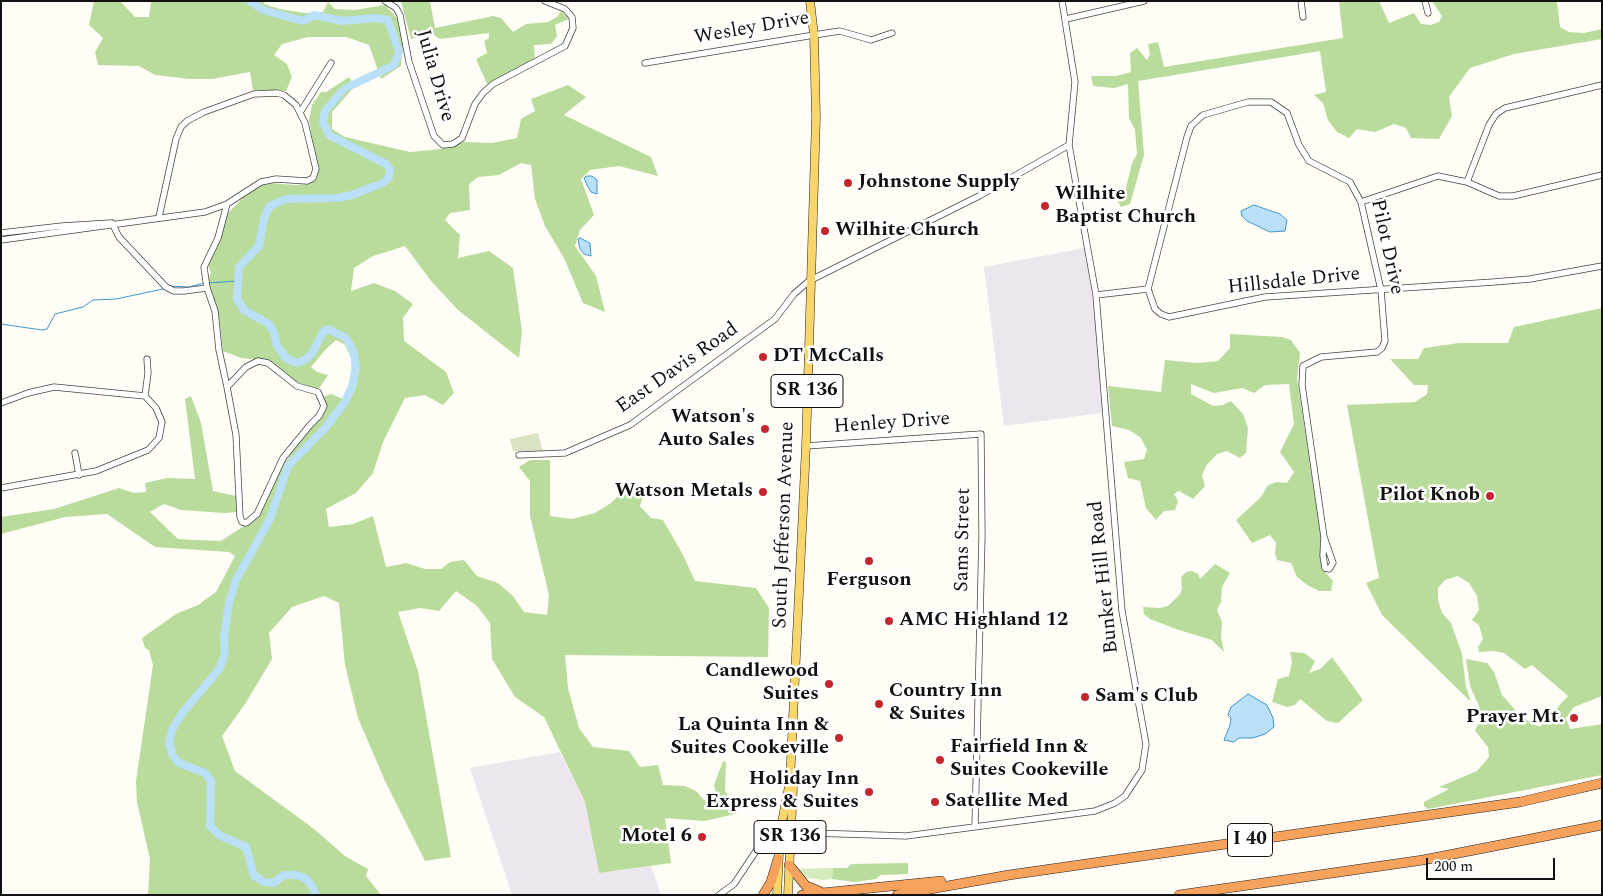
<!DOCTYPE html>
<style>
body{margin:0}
#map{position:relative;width:1603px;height:896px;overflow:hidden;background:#fffdf5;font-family:Spectral,serif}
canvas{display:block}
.frame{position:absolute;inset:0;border:2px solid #111;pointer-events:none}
.scale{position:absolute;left:1426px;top:858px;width:129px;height:22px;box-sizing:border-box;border:2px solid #111;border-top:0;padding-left:6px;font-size:15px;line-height:18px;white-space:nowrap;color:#111;-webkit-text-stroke:4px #fff;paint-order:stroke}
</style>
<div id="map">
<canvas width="1603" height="896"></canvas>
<div class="frame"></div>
<div class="scale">200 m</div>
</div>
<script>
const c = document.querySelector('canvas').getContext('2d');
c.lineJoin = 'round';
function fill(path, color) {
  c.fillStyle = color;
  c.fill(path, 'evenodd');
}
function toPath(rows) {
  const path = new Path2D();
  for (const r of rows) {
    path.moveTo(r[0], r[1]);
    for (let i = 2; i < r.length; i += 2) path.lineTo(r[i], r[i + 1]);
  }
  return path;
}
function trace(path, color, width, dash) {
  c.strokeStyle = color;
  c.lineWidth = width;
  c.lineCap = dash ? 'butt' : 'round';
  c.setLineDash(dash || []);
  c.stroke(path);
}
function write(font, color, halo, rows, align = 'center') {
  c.font = font + ' Spectral,serif';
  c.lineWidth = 5;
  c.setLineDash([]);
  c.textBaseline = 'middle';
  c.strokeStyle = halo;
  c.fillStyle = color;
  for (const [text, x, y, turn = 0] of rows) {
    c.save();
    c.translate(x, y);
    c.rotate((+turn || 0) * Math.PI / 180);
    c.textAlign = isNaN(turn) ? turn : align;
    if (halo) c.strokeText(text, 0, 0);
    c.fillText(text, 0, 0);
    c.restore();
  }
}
const industrial = toPath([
 [1084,248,1094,304,1102,413,1004,426,984,267],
 [560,752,585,802,599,873,651,866,661,895,512,895,470,768]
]);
const green = toPath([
 [833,868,832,879,823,880,800,877,794,869]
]);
const forest = toPath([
 [94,1,120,1,135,17,149,17,151,1,265,1,264,4,280,9,304,13,323,12,328,2,335,9,355,10,385,5,397,18,403,42,401,66,381,79,369,45,346,37,308,37,282,44,274,55,287,64,292,77,286,91,253,90,250,72,212,79,190,79,155,75,139,66,98,65,95,52,103,38,89,25],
 [401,1,430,1,435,28,493,16,501,18,513,32,526,24,548,22,557,17,561,11,569,19,555,25,557,36,551,44,534,45,535,60,487,84,476,59,487,53,484,41,489,38,489,33,440,39,432,34,411,39],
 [1339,1,1379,1,1389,23,1414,13,1421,24,1431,25,1439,22,1442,16,1432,1,1557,1,1560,27,1569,32,1584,33,1602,29,1602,39,1514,54,1470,68,1449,97,1452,116,1439,139,1411,138,1406,128,1394,124,1375,132,1357,129,1349,138,1337,132,1328,120,1323,103,1314,95,1326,92,1320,51,1138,81,1144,155,1130,204,1121,207,1117,200,1125,192,1132,163,1137,154,1135,130,1129,118,1128,84,1114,88,1093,86,1091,76,1116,76,1131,72,1130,53,1137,48,1147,60,1150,54,1148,44,1158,42,1164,67,1343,38],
 [349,77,355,86,332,112,332,129,345,137,410,152,441,149,464,142,492,143,517,138,521,119,535,111,531,99,568,85,586,97,564,115,651,157,658,176,619,166,590,170,581,179,594,215,580,230,575,246,596,276,605,312,583,303,564,258,545,226,535,199,531,165,521,163,499,175,478,177,469,184,470,210,450,213,445,220,460,235,458,258,489,251,513,268,522,331,519,358,458,310,431,281,405,246,373,256,354,268,351,291,374,283,395,291,413,304,403,318,404,341,446,372,454,393,443,405,425,395,405,398,383,442,373,473,356,493,326,509,329,527,353,524,373,516,386,567,406,563,425,569,441,569,450,562,464,560,477,576,498,583,513,596,524,612,547,615,549,595,530,516,530,481,519,467,530,460,550,460,550,516,572,519,595,513,611,503,624,490,638,485,644,493,640,506,651,518,663,520,682,553,695,581,756,588,769,608,768,657,565,655,568,688,579,728,593,747,629,751,640,767,658,765,663,785,685,786,696,791,704,800,717,797,714,785,723,761,726,762,725,790,731,803,739,813,705,821,665,818,671,863,599,873,585,802,544,717,515,697,492,659,490,623,477,606,456,591,439,611,420,608,398,612,418,671,451,857,425,861,385,781,358,718,345,665,339,603,324,596,292,607,269,633,272,659,245,704,222,736,235,771,314,829,345,856,368,869,366,876,381,895,148,895,150,859,137,802,136,781,153,665,149,650,145,648,142,638,176,614,198,605,216,592,235,556,229,552,155,547,107,514,65,517,1,534,1,517,54,509,119,488,134,493,146,492,145,483,167,478,195,479,185,399,191,396,201,423,213,491,236,496,237,512,224,513,181,510,164,504,150,512,178,539,197,540,221,541,256,518,283,461,288,459,293,449,318,420,323,397,331,394,343,399,352,376,351,357,345,345,336,340,326,349,311,367,317,372,328,375,318,390,293,380,269,361,241,358,223,351,219,317,208,281,211,273,207,262,228,213,252,189,268,183,296,185,309,184,316,180,318,173,309,120,312,105,321,92,326,92],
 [1602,308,1602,696,1574,707,1566,718,1570,729,1602,724,1602,775,1428,809,1424,806,1424,802,1449,789,1439,787,1477,771,1489,757,1488,747,1475,731,1479,721,1479,706,1470,686,1466,659,1487,663,1494,672,1502,695,1516,711,1531,723,1540,727,1568,696,1532,665,1525,669,1504,653,1493,651,1479,652,1478,647,1483,639,1479,625,1472,620,1479,610,1477,596,1469,583,1458,576,1445,580,1438,588,1438,600,1442,613,1451,623,1462,654,1466,687,1471,702,1382,615,1366,583,1379,578,1347,405,1415,402,1427,394,1428,385,1414,385,1390,359,1418,359,1424,348,1459,343,1508,343,1514,327],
 [1230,334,1282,337,1291,340,1300,353,1297,378,1321,536,1322,568,1333,581,1331,591,1319,591,1307,585,1297,577,1291,563,1277,560,1275,554,1276,543,1270,535,1252,543,1236,520,1261,497,1268,485,1277,482,1287,483,1294,472,1280,452,1294,424,1289,384,1265,385,1254,393,1242,388,1214,393,1191,384,1191,394,1204,401,1213,406,1223,405,1231,401,1243,414,1248,428,1246,453,1240,458,1227,451,1217,454,1206,466,1202,476,1205,486,1193,499,1179,491,1174,494,1178,501,1175,510,1164,511,1156,520,1146,508,1140,481,1128,478,1124,462,1144,459,1147,450,1141,438,1129,430,1112,426,1108,386,1161,392,1165,360,1197,363,1218,361,1230,348],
 [1215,564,1230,573,1222,587,1221,602,1217,610,1222,622,1221,637,1224,652,1212,640,1176,629,1150,619,1144,614,1143,607,1160,608,1168,606,1180,594,1182,589,1181,577,1186,572,1192,571,1198,574,1200,579],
 [1290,652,1304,653,1315,661,1309,673,1320,669,1332,657,1363,700,1338,723,1327,721,1300,699,1295,705,1287,707,1272,702,1278,679,1289,676,1292,662],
 [908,863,908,874,881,875,876,879,855,882,832,879,833,868,847,868,851,864]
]);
const cemetery = toPath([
 [538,433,543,452,513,451,510,439]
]);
const water = toPath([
 [587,176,592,176,597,180,597,194,591,192,587,185,584,178,587,176],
 [1254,205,1280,214,1287,220,1285,231,1270,232,1247,221,1242,216,1241,211,1254,205],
 [580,238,590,243,591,256,584,254,580,249,578,239,580,238],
 [1248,694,1267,705,1273,718,1274,727,1265,734,1253,738,1239,738,1234,742,1224,740,1230,725,1231,718,1228,715,1231,707,1248,694]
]);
const stream = toPath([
 [208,283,237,281],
 [169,286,189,287,204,283],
 [1,324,42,330,47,329,55,314,83,307,93,300,116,299,163,289]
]);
const river = toPath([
 [250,1,263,10,303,21,314,15,342,21,376,18,388,20,399,52,394,65,344,89,325,111,323,122,329,135,386,164,390,169,389,177,383,183,352,195,337,198,286,199,270,206,264,218,259,246,239,267,237,299,244,310,269,324,274,333,277,346,287,359,298,363,306,359,313,352,323,332,328,329,346,338,353,350,356,367,352,387,345,402,326,427,288,466,270,519,236,580,229,603,224,637,225,653,220,668,183,712,172,730,169,743,173,756,179,763,205,773,211,781,210,826,219,835,246,847,254,876,265,882,274,883,284,875,296,875,305,878,312,886,316,895]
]);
const minor = toPath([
 [385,1,396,8,400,15,409,62,434,136,443,145,453,144,462,138,475,104,483,93,493,84,565,46,573,28,572,17,565,9,545,1],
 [1301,1,1303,17],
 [1425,1,1428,13],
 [1066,19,1144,1],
 [645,63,814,35,840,31,871,40,892,33],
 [301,111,331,63],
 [1467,182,1489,125,1496,114,1505,108,1602,85],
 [1361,202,1438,176,1467,182,1499,196,1513,196,1602,175],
 [112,223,119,237,166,287,174,291,184,291,207,288],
 [1,233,62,226,110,223],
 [1,240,205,212,227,204,261,182,276,179,307,181,313,178,316,169,305,123,296,105,284,95,277,93,254,94,204,112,187,121,181,127,176,139,159,217],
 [1148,289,1187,137,1191,126,1203,115,1248,102,1271,102,1287,113,1299,145,1309,161,1350,182,1361,202,1381,290,1385,341,1382,348,1377,352,1321,357,1303,366,1302,385,1324,537,1323,556,1325,568,1329,569,1333,563,1324,537],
 [1096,295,1148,289,1155,309,1161,314,1169,317,1265,297,1494,282,1530,279,1602,266],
 [258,361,268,363,297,386,318,392,324,406,319,416,310,425,283,458,257,514,246,523,242,522,240,517,236,435,227,387,246,367,258,361],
 [227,387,219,350,215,311,207,288,204,267,218,238,227,204],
 [145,396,148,373,147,359],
 [1,403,28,393,54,387,145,396,156,408,162,422,159,438,148,450,96,471,1,488],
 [806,446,981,434,982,535,975,827],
 [75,453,79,475],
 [519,455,565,453,630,425,775,319,794,294,809,281,981,195,1069,145],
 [719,895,734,884,764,839,773,834,780,832,906,836,1095,811,1115,803,1125,796,1142,770,1146,744,1122,611,1096,295,1069,145,1075,82,1062,1]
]);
const major = toPath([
 [777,895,780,832,790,781,806,446,816,117,814,35,810,1],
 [788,895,793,787,790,781]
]);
const highway = toPath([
 [789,865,806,886,819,891],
 [763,895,771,882,778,859],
 [802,895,941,881],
 [897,895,1009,875,1520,802,1602,783],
 [1179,895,1423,860,1602,825]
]);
const markers = [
 [848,183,5,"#c4262e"],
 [1045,206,5,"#c4262e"],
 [825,231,5,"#c4262e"],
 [763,357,5,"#c4262e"],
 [765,429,5,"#c4262e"],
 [763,492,5,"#c4262e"],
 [1490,496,5,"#c4262e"],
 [869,561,5,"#c4262e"],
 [889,621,5,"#c4262e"],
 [829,684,5,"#c4262e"],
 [1085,697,5,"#c4262e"],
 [879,704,5,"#c4262e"],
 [1574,718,5,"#c4262e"],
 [839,738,5,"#c4262e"],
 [940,760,5,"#c4262e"],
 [869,792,5,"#c4262e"],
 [935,802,5,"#c4262e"],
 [702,837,5,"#c4262e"]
];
const shields = [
 [807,391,72],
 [790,837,72],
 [1250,840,45]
];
const shieldNames = [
 ["SR 136",807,391],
 ["SR 136",790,837],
 ["I 40",1250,840]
];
const streetNames = [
 ["Wesley Drive",752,29,-10],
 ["Julia Drive",434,76,74],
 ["Pilot Drive",1386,247,78],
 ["Hillsdale Drive",1294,282,-6],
 ["East Davis Road",678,369,-35],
 ["Henley Drive",892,424,-4],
 ["South Jefferson Avenue",785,525,-88],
 ["Sams Street",964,540,-89],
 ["Bunker Hill Road",1105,577,-96]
];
const poiNames = [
 ["Johnstone Supply",858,183],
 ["Wilhite",1055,195],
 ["Baptist Church",1055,218],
 ["Wilhite Church",835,231],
 ["DT McCalls",773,357],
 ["Watson's",755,418,"right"],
 ["Auto Sales",755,441,"right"],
 ["Watson Metals",753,492,"right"],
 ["Pilot Knob",1480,496,"right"],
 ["Ferguson",869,581,"center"],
 ["AMC Highland 12",899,621],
 ["Candlewood",819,672,"right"],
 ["Suites",819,695,"right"],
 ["Country Inn",889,692],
 ["& Suites",889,715],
 ["Sam's Club",1095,697],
 ["Prayer Mt.",1564,718,"right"],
 ["La Quinta Inn &",829,726,"right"],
 ["Suites Cookeville",829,749,"right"],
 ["Fairfield Inn &",950,748],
 ["Suites Cookeville",950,771],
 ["Holiday Inn",859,780,"right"],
 ["Express & Suites",859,803,"right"],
 ["Satellite Med",945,802],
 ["Motel 6",692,837,"right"]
];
fill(industrial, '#eee6ef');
fill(green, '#d5ebbd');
fill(forest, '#b9dc9c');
fill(cemetery, '#d9e3c4');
fill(water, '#b9e0f7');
trace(water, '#3f96cf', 1);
trace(stream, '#3f96cf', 1);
trace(river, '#b9e0f7', 8);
trace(minor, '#444', 7);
trace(major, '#222', 9);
trace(highway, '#222', 10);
trace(minor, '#fff', 5.5);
trace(major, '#f9d66b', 8);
trace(highway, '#f5a25d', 9);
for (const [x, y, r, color] of markers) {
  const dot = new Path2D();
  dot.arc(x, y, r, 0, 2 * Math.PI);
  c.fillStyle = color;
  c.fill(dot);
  trace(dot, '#fff', 2);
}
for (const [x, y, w] of shields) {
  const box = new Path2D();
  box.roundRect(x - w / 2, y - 16.5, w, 33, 4);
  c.fillStyle = '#fff';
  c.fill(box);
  trace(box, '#111', 1);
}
write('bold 19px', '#111', null, shieldNames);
write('20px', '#111', '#fff', streetNames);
write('bold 20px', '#111', '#fff', poiNames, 'left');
</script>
